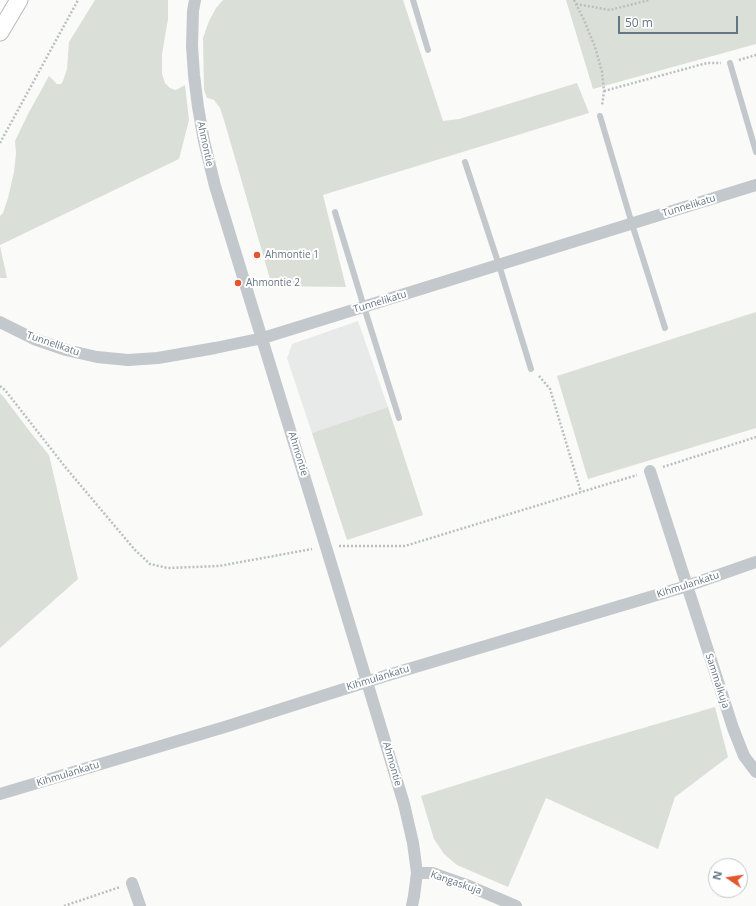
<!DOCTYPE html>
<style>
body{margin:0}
#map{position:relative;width:756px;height:906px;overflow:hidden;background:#fafaf8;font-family:"Open Sans",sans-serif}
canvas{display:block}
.north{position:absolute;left:708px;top:858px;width:40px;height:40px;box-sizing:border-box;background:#fff;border:1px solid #c1c8cd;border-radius:50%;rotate:283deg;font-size:11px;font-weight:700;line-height:16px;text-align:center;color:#657683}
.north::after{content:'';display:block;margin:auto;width:14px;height:18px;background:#e4572e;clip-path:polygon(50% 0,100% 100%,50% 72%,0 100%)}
.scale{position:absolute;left:618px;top:16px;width:120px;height:18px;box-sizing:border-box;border:2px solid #657683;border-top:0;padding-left:5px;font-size:12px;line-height:14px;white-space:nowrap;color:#657683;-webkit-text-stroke:3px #fff;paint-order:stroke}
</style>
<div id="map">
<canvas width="756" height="906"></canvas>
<div class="north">N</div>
<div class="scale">50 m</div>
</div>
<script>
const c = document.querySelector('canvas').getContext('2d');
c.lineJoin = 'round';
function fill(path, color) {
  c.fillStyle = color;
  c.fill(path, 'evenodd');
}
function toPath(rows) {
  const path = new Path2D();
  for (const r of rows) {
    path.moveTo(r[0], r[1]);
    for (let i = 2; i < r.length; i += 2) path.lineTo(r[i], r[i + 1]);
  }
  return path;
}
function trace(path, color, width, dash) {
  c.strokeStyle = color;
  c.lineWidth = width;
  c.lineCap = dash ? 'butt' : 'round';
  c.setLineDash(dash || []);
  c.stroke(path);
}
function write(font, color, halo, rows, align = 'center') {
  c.font = font + ' "Open Sans",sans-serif';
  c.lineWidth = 4;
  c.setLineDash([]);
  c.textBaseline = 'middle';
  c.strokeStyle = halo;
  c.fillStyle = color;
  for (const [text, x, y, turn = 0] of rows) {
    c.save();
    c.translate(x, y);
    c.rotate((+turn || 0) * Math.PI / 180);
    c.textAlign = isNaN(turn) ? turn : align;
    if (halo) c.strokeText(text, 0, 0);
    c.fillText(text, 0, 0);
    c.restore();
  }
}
const built = toPath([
 [358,321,388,407,312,433,287,358,292,344]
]);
const green = toPath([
 [95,0,168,0,168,19,162,54,162,74,165,83,170,88,175,90,178,89,185,85,189,120,179,159,0,245,0,216,3,213,8,198,14,172,16,154,15,141,28,114,49,76,57,84,61,84,63,81,67,69,69,42],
 [223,0,403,0,443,121,459,119,577,83,589,113,323,195,346,287,272,286,224,120,220,108,214,100,211,99,207,98,204,90,203,38,209,21,216,8],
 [566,0,756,0,756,44,593,89],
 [0,246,7,278,0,278],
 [756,312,756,428,588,479,557,376],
 [0,393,3,396,31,433,49,455,78,579,0,648],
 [388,407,423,515,347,540,312,433],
 [715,707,728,757,675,797,658,849,546,798,508,887,457,865,444,854,434,839,421,796,578,747]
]);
const path = toPath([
 [574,0,584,20,595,47,602,72,604,91,602,106],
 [576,4,610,10,649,0],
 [739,60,756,55],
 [604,91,707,63,721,63],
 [0,143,78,0],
 [539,376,550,389,581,492],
 [0,386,5,390,66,468,135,550,150,564,168,568,219,566,312,549],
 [663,467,756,437],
 [339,546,405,546,637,475],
 [64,906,120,887]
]);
const service = toPath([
 [413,0,428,50],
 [730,63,756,152],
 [600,116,632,224,665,328],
 [465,162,499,265,531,369],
 [335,212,364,307,399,418]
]);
const minor = toPath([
 [195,0,193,11,192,46,194,75,198,107,204,141,215,186,326,547,404,804,413,843,417,873,414,896,412,906],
 [0,322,34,339,66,350,97,357,128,360,158,358,215,348,263,338,756,185],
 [650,471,733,728,744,756,756,772],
 [0,794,228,726,385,676,687,586,756,562],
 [417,873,432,873,469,886,516,906],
 [132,883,140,906]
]);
const secondary = toPath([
 [0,32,19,0]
]);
const markers = [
 [257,255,4,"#e4572e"],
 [238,283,4,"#e4572e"]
];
const streetNames = [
 ["Ahmontie",205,144,78],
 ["Tunnelikatu",689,206,-17],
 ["Tunnelikatu",380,302,-17],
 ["Tunnelikatu",53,344,19],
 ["Ahmontie",298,454,73],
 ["Kihmulankatu",688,585,-18],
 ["Kihmulankatu",378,678,-17],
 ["Sammalkuja",717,681,72],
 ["Ahmontie",392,764,74],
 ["Kihmulankatu",68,774,-17],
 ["Kangaskuja",456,883,19]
];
const poiNames = [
 ["Ahmontie 1",265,255],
 ["Ahmontie 2",246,283]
];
fill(built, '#e8e9e9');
fill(green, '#dadfd7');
trace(secondary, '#b3babf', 19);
trace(path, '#bbbfc2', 2.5, [2, 2]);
trace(service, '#c3c8cc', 6);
trace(minor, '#c3c8cc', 12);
trace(secondary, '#fff', 17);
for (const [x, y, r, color] of markers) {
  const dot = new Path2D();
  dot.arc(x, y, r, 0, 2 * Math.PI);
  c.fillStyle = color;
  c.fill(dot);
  trace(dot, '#fff', 1.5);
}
write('10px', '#657683', '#fff', streetNames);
write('10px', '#657683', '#fff', poiNames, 'left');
</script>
